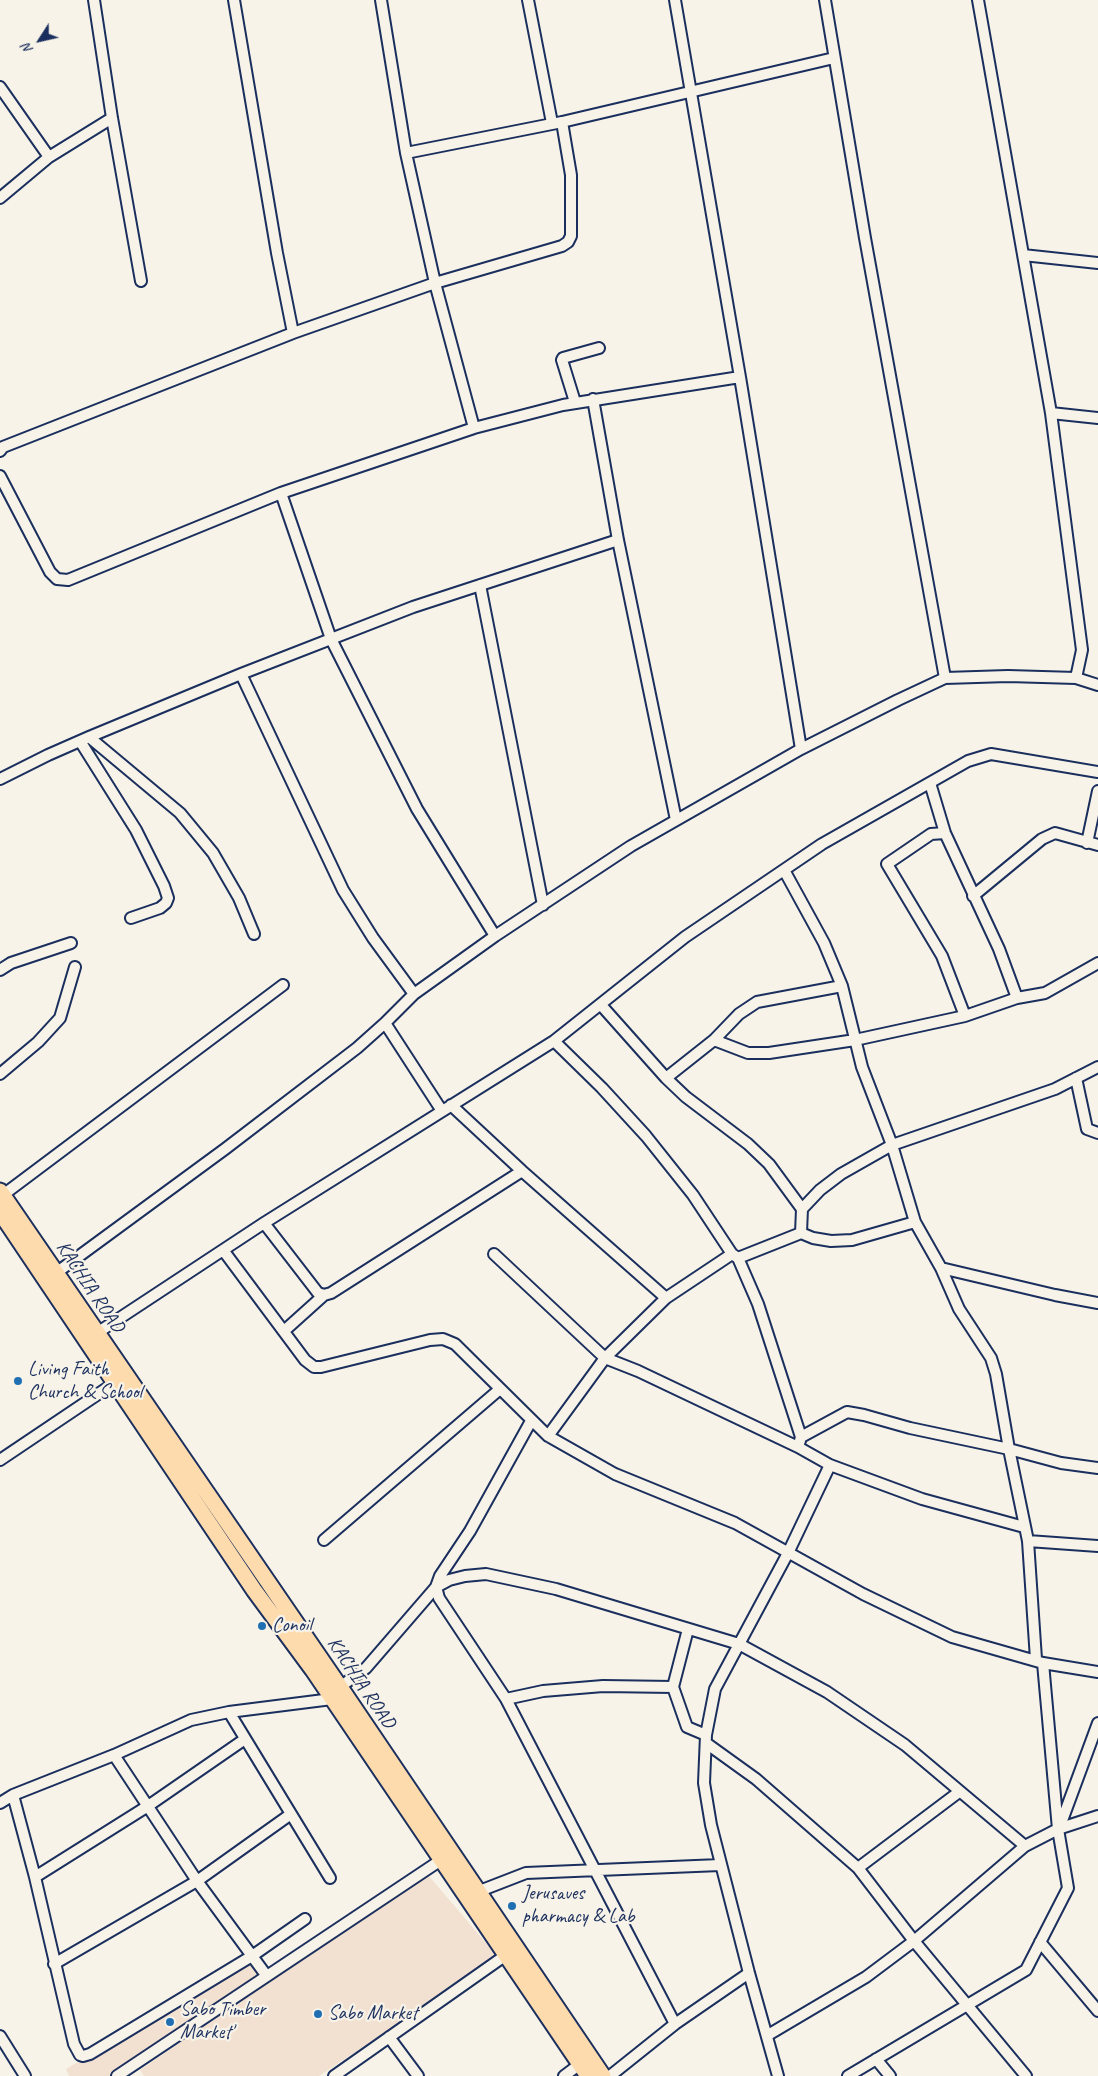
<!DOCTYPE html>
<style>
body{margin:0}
#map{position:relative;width:1098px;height:2076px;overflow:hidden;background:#f7f3e8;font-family:Caveat,sans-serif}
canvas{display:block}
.north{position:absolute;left:15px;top:15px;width:50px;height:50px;-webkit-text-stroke:4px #f7f3e8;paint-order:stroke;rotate:235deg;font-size:14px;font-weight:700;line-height:20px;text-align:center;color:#1b2f5e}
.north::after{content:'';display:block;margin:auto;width:18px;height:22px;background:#1b2f5e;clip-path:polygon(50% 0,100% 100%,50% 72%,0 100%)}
</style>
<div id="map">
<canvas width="1098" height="2076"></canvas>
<div class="north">N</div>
</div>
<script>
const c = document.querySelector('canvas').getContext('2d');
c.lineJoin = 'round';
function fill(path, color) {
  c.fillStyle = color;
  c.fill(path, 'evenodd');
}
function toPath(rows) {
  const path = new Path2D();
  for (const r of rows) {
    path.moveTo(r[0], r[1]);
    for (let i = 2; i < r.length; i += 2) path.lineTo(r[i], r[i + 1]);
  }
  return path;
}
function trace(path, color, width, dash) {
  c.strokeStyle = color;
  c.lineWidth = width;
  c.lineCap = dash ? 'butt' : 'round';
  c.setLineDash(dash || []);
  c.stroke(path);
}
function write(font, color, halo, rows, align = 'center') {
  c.font = font + ' Caveat,sans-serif';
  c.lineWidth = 4.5;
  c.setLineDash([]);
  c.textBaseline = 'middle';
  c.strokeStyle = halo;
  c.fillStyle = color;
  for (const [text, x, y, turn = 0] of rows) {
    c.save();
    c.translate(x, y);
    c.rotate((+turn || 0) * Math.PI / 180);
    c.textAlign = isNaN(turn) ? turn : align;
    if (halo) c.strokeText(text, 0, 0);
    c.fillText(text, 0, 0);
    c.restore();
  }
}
const built = toPath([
 [428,1875,498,1957,319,2076,144,2076,140,2070],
 [252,1959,263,1975,114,2076,69,2076,66,2069]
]);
const minor = toPath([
 [94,0,112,118,141,281],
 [234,0,277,253,293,333,435,283,562,246,568,242,571,236,571,175,562,122],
 [381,0,406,153,435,283,474,428],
 [528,0,552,123],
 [675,0,740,377,801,749],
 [825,0,865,238,945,678],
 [978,0,1051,413,1082,650,1076,678],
 [0,87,49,157,0,198],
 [406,153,562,122,834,58],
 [49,157,112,118],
 [1023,255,1098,263],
 [593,399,618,540,676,820],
 [575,402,562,360,563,358,599,348],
 [1051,413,1098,418],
 [0,451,3,447,293,333],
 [0,476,50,572,57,579,68,580,281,493,474,428,563,405,740,377],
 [281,493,331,639,417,809,495,936],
 [480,585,543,905],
 [241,674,343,890,373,938,414,994],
 [89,737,180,813,213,853,239,898,254,934],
 [80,741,136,830,164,886,168,898,166,903,160,908,131,918],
 [0,779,48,755,89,737,241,674,413,607,618,540],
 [930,783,945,833,999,949,1017,998],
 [945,833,931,834,887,864,942,956,965,1016],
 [1087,843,1098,791],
 [784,870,824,943,842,986,862,1067,892,1145,915,1222,941,1268,959,1309,991,1358,996,1374,1009,1449,910,1428,864,1415,847,1412,801,1437],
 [973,896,1042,839,1055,833,1098,845],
 [0,970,11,963,71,943],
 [601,1005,666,1078,686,1097,748,1144,769,1164,802,1209],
 [385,1023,442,1111],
 [714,1040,748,1053,769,1053,855,1040,965,1016,1017,998,1045,993,1098,963],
 [554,1041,602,1088,646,1136,693,1195,732,1254,738,1258,801,1233,813,1238,831,1241,852,1240,915,1222],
 [0,1074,38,1042,60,1018,75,967],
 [666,1078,714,1040,739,1014,757,1002,842,986],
 [1076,1078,1087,1129,1098,1133],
 [451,1105,522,1171,666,1298],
 [3,1195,283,985],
 [264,1223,318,1293,324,1295,331,1293,522,1171],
 [801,1233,802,1209,820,1190,841,1174,892,1145,1055,1089,1098,1067],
 [223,1250,305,1360,314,1367,321,1367,430,1340,443,1339,455,1344,548,1436,615,1474,735,1523,863,1594,952,1637,1043,1663,1098,1672],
 [494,1254,605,1358,638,1371,798,1447,830,1465,922,1499,1024,1527],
 [738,1258,758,1304,801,1437,799,1444],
 [941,1268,1055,1295,1098,1303],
 [56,1273,225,1149,357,1048,385,1023,414,994,495,936,631,846,801,749,898,700,945,678,1008,676,1076,678,1098,685],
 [284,1331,324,1295],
 [97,1333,264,1223,554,1041,685,937,822,844,968,761,991,754,1098,772],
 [548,1436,605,1358,666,1298,732,1254],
 [0,1460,116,1382],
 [324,1540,500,1389],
 [1028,1541,1098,1546],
 [1036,1659,1028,1541,1009,1449,1061,1463,1098,1468],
 [340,1687,366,1668,436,1587,440,1576,470,1531,531,1421],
 [673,1687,687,1727,706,1735],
 [506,1699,543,1691,603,1686,673,1687,688,1629],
 [229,1712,330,1878],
 [706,1743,756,1779,858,1868,914,1941,1026,2076],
 [114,1755,197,1881,266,1975],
 [13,1795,35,1877,74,2044,80,2055,83,2056,90,2054,252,1956,305,1919],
 [0,1803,13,1795,114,1755,191,1720,229,1712,332,1699],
 [1060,1826,1098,1723],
 [858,1868,959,1792],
 [35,1877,148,1806,245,1739],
 [477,1892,526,1873,720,1865],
 [1040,1942,1098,2011],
 [54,1964,197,1881,291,1814],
 [675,2024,506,1699,439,1598,436,1587,449,1580,465,1576,486,1574,556,1589,739,1644,827,1692,905,1745,1025,1846],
 [768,2035,866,1977,914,1941,1025,1846,1058,1829,1098,1816],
 [0,2036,25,2076],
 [389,2037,418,2076],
 [876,2059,890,2076],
 [117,2076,441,1860],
 [334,2076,506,1955],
 [564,2076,580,2064],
 [610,2076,675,2024,749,1973],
 [778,2076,749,1973,711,1825,704,1783,706,1735,715,1689,788,1553,830,1465],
 [848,2076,1026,1970,1068,1888,1058,1829,1043,1663]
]);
const highway = toPath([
 [0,1191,340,1687,603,2076],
 [0,1212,254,1590,313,1670,588,2076]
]);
const markers = [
 [18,1381,5,"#1f6fb2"],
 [262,1626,5,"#1f6fb2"],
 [512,1906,5,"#1f6fb2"],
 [318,2014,5,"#1f6fb2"],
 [170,2022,5,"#1f6fb2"]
];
const streetNames = [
 ["KACHIA ROAD",90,1287,56],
 ["KACHIA ROAD",361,1683,56]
];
const poiNames = [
 ["Living Faith",28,1370],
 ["Church & School",28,1393],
 ["Conoil",272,1626],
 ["Jerusaves",522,1894],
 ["pharmacy & Lab",522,1917],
 ["Sabo Timber",180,2010],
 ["Market'",180,2033],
 ["Sabo Market",328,2014]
];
fill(built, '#f2e0d0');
trace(minor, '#1b2f5e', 14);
trace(highway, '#1b2f5e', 19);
trace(minor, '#f7f3e8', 10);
trace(highway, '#fedbac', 15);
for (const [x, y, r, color] of markers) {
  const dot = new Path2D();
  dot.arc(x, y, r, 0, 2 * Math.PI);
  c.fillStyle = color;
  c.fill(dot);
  trace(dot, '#f7f3e8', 2);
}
write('20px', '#1b2f5e', '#f7f3e8', streetNames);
write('20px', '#1b2f5e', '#f7f3e8', poiNames, 'left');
</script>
